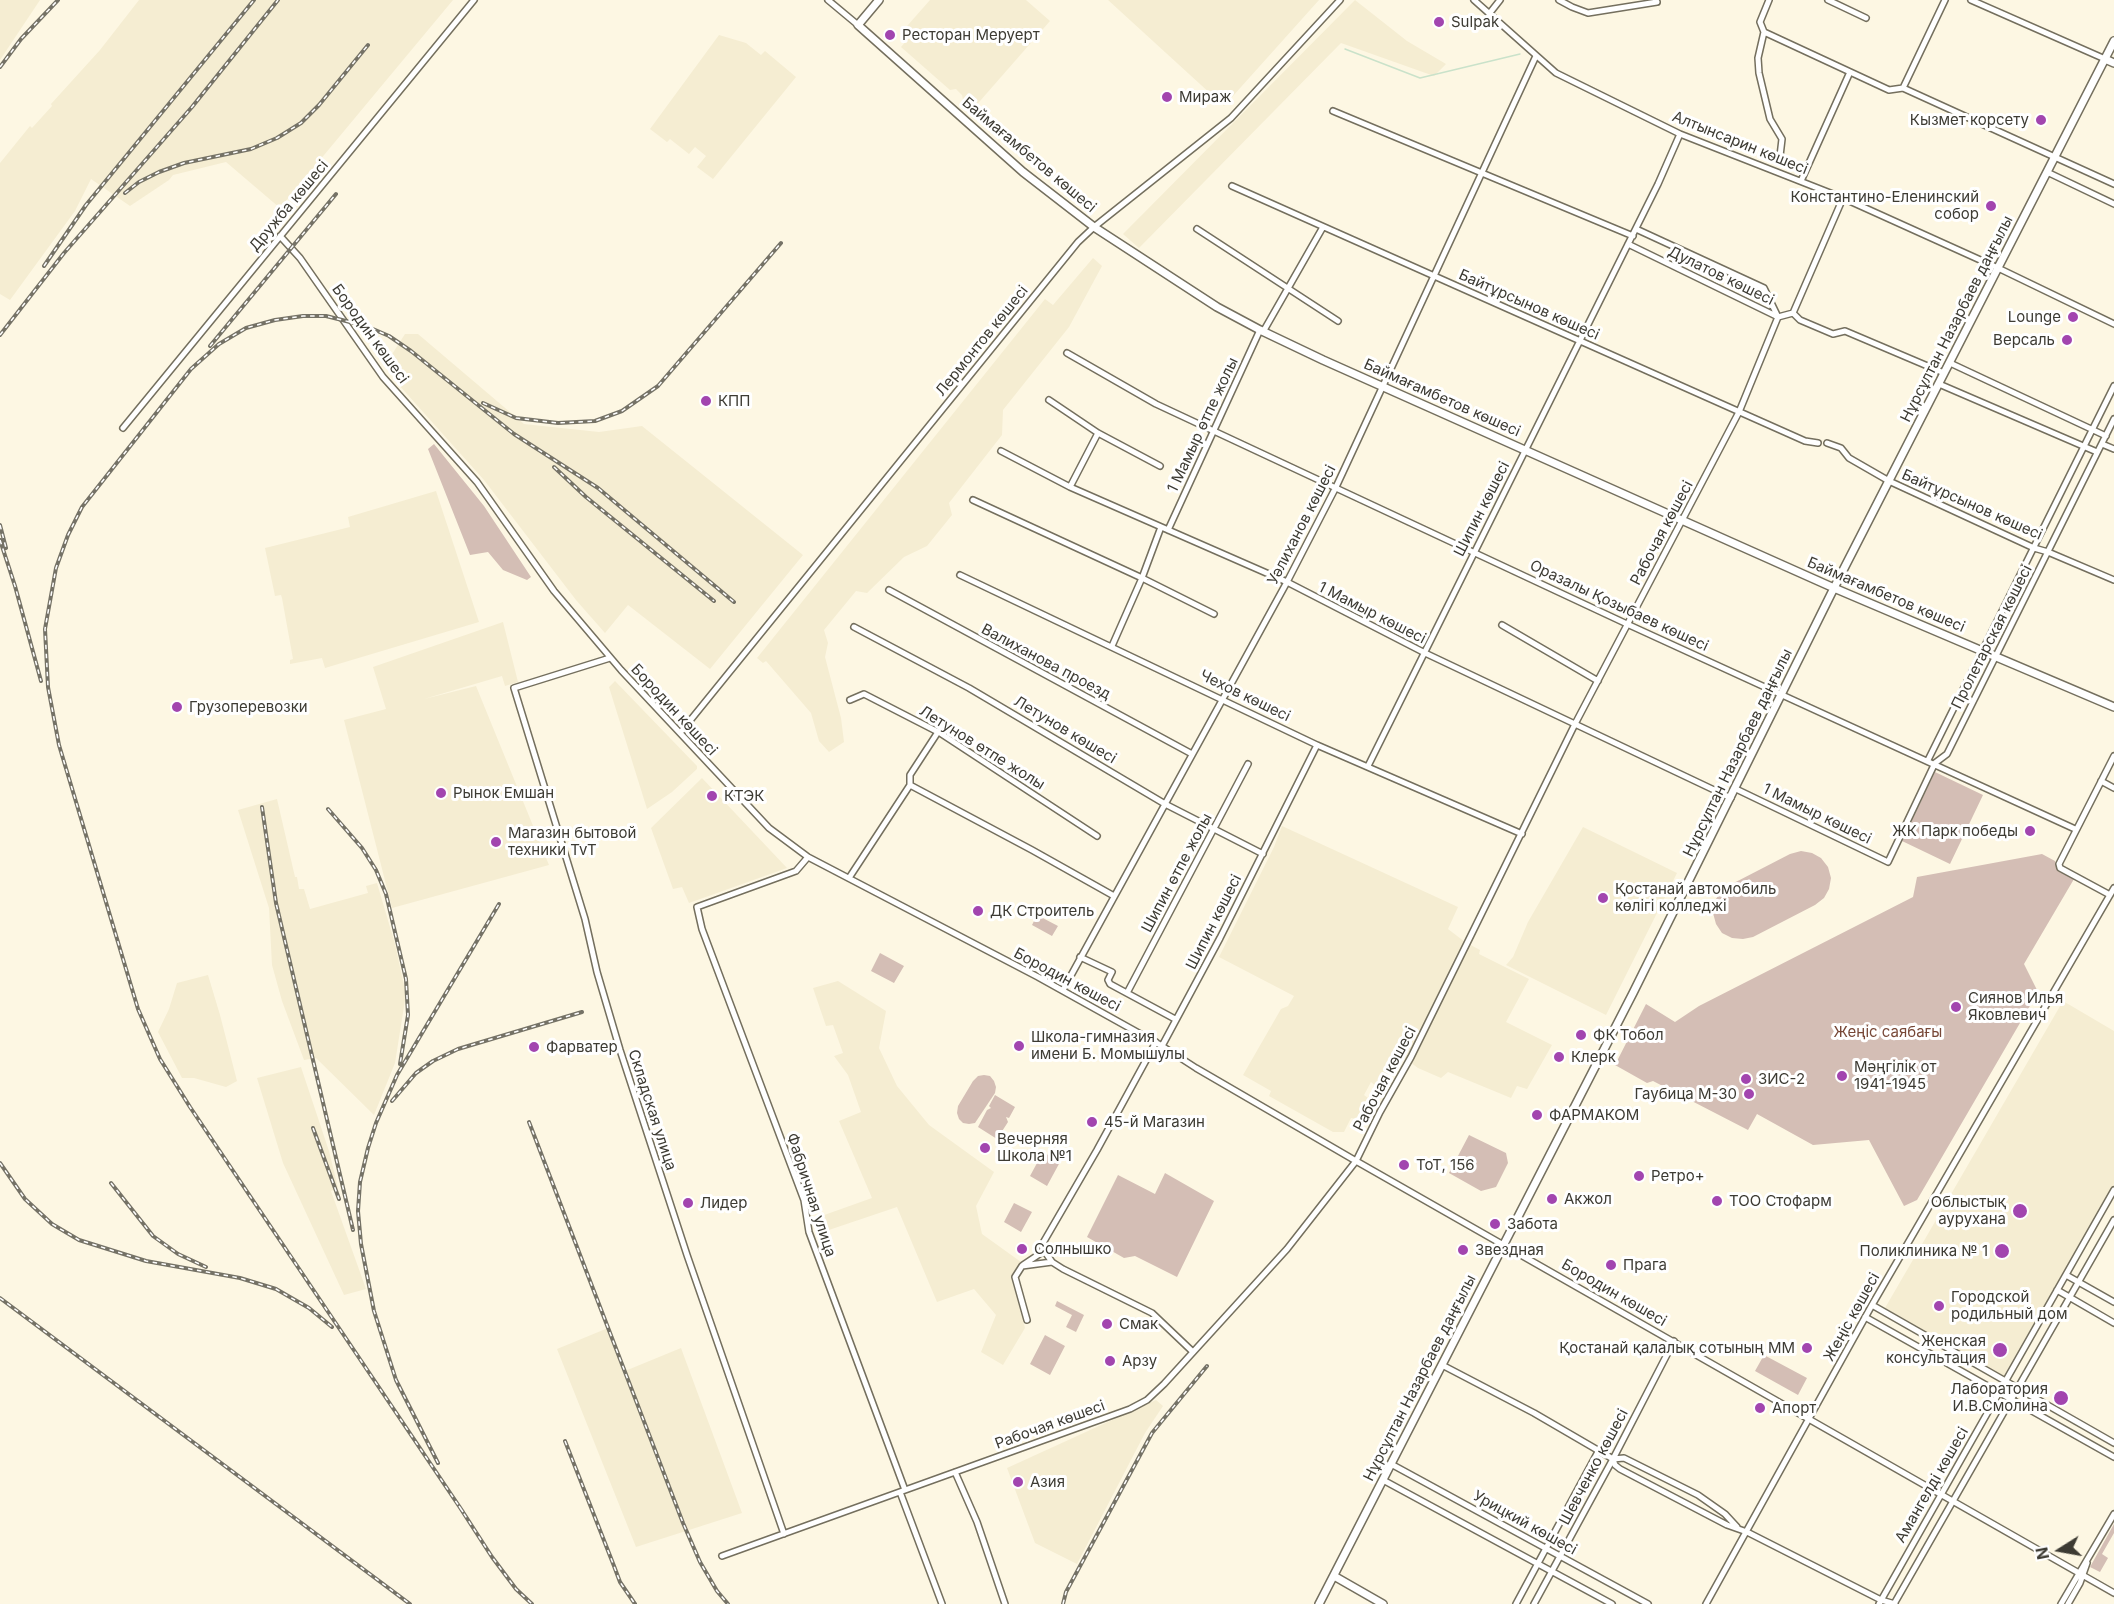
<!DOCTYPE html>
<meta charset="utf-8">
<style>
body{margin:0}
#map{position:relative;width:2114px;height:1604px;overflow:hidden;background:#fdf7e3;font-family:Inter,sans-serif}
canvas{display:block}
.north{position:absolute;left:2030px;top:1520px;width:60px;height:60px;-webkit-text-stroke:4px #fff;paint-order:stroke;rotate:259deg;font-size:16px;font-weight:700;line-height:24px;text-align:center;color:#3d3b33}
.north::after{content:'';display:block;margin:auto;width:21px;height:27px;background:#3d3b33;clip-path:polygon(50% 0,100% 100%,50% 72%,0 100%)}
</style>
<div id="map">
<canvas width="2114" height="1604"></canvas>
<div class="north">N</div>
</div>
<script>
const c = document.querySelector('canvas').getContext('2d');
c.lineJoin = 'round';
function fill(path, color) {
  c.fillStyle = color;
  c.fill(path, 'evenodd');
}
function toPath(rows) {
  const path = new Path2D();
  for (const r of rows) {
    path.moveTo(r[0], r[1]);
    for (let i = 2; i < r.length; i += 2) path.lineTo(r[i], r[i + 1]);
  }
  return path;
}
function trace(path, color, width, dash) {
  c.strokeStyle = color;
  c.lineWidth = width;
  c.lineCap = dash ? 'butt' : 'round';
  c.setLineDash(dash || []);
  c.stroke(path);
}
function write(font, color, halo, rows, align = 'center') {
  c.font = font + ' Inter,sans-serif';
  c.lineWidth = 6;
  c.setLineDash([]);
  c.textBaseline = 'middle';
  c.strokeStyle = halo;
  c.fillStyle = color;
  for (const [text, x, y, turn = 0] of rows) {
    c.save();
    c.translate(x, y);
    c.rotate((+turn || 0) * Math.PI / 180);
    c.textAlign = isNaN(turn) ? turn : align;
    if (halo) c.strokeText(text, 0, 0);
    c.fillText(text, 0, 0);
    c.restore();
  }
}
const built = toPath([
 [0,0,40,0,0,60],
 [139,0,453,0,280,208,226,162,173,175,169,180,130,206,91,179,75,211,10,300,0,294,0,163,30,126,32,128,52,106,51,104,100,50],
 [930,0,1026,0,1050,21,973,109,963,100,962,95,956,89,950,90,901,47,907,40,900,34],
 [1108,0,1319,0,1224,106],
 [1355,0,1407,41,1446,64,1434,76,1341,43,1139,248,1123,234],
 [719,35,746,43,761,55,765,51,796,77,713,179,697,167,706,156,695,147,689,154,670,139,667,142,650,129],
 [1093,258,1102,266,1069,327,1003,410,1002,435,949,503,952,515,927,546,904,557,867,593,856,591,824,630,828,643,825,657,841,718,844,742,829,752,819,741,811,713,766,661,763,663,757,658,1045,299,1053,305],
 [405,334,418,334,524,424,599,432,642,426,803,555,710,669,628,605,605,633,576,600,484,480,398,384,389,359],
 [436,491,479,622,325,668,322,658,290,664,290,660,293,659,282,598,281,595,275,596,265,548,350,527,348,517],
 [503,622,518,682,505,686,502,676,424,699,476,686,549,865,392,908,344,720,386,709,373,667],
 [615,681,697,766,697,769,672,792,647,809,609,687],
 [702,778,787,868,689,903,682,887,673,889,651,828],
 [277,799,295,877,297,877,299,889,304,889,310,909,368,893,366,886,377,883,395,944,405,990,405,1000,395,1063,374,1115,316,1058,304,1060,282,1001,272,965,269,908,238,810],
 [1282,826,1458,907,1448,929,1465,942,1480,950,1479,954,1529,979,1506,1022,1552,1045,1527,1089,1517,1086,1511,1098,1448,1072,1441,1078,1418,1068,1399,1054,1381,1087,1378,1088,1371,1082,1364,1095,1368,1098,1356,1119,1351,1118,1344,1132,1333,1132,1269,1096,1271,1091,1243,1075,1281,1009,1288,1006,1294,996,1219,957,1274,847],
 [1583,827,1677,873,1606,1015,1506,965,1513,957,1528,922],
 [208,975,220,1015,237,1081,226,1087,194,1078,182,1078,158,1032,169,1009,177,983],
 [838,981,886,1011,879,1048,897,1086,929,1125,994,1172,976,1206,982,1234,1021,1262,1012,1281,1025,1328,1003,1365,981,1352,996,1315,974,1289,937,1302,897,1207,817,1234,813,1219,872,1198,839,1121,861,1112,848,1075,834,1056,843,1053,833,1025,826,1026,813,988],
 [2063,1001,2114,1031,2114,1184,2003,1377,1885,1308],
 [301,1067,329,1151,338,1188,331,1191,366,1289,344,1295,283,1163,257,1078],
 [608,1328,625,1371,681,1348,742,1513,636,1547,557,1349],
 [1156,1400,1163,1406,1145,1433,1077,1564,1035,1543,1007,1468]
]);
const green = toPath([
 [434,444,484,506,531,577,527,580,503,570,488,552,470,555,428,449],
 [1935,772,1983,795,1950,864,1902,841],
 [1801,851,1812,853,1821,858,1828,867,1831,878,1829,889,1824,898,1815,905,1753,937,1743,939,1732,938,1722,933,1716,924,1713,913,1714,902,1720,893,1728,886,1790,854],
 [2042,854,2055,861,2058,871,2074,879,2024,964,2038,992,1917,1200,1904,1206,1869,1140,1813,1145,1757,1114,1748,1130,1653,1081,1647,1083,1615,1065,1646,1004,1675,1022,1699,1006,1913,897,1917,877],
 [1037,915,1058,926,1052,936,1032,925],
 [880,953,904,966,894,983,871,971],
 [984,1075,990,1076,994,1081,996,1087,995,1093,975,1123,969,1124,963,1123,959,1119,957,1113,958,1106,973,1081,978,1076],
 [995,1095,1015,1107,1009,1118,1006,1117,1008,1122,997,1139,978,1127,987,1110,991,1108,989,1106],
 [1469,1135,1506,1153,1508,1163,1496,1187,1481,1191,1449,1173],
 [1043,1152,1060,1162,1047,1186,1030,1176],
 [1165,1173,1214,1201,1177,1277,1135,1256,1124,1258,1087,1237,1118,1175,1155,1194],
 [1014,1203,1032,1212,1021,1232,1004,1222],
 [1057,1301,1084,1315,1076,1332,1066,1327,1072,1315,1055,1306],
 [1045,1335,1065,1346,1050,1375,1030,1364],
 [1764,1355,1807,1378,1798,1395,1755,1371],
 [2114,1524,2114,1533,2102,1554,2108,1558,2100,1572,2090,1567]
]);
const stream = toPath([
 [1345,49,1420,78,1520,54]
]);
const minor = toPath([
 [828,0,858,25],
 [1474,0,1556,73,1680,134,1843,198,1998,268,2114,324],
 [1559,0,1572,7,1588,13,1657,2],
 [1769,0,1760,22,1764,32,1758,58,1759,73,1770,119,1782,139,1780,156],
 [1828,0,1866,18],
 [1971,0,2105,59],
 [1489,14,1500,0],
 [1764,32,1889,90,1903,88,2114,184],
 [1903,88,1945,0],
 [1333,111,1633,236],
 [2047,172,2114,204],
 [1801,181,1850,72],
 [1232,186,1805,441,1818,443],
 [1197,229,1338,321],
 [1636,229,1764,288,1778,317],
 [280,236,300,258,383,377,477,482,554,591,621,670,769,828,808,857,1038,977,1162,1046,1196,1068,1356,1161,2114,1593],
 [1628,244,1776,316],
 [1793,313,1800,320,1833,334,1845,331,1944,373],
 [1793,313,1843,198],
 [1778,317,1793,313],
 [1263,332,1323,227],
 [1067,353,1156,404,1627,624,2075,829],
 [1950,363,2106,436],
 [1939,384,2097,452],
 [1049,400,1098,433,1160,466],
 [123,428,474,0],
 [1827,443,1841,448,1849,458,1889,481,2034,548,2048,552,2114,580],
 [2102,444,2114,449],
 [1001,451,1070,487,1287,582,1425,653,1731,798],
 [1070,487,1098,433],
 [973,500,1142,578,1214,614],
 [1168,530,1260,330],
 [960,575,1317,745,1522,834],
 [889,590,1192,754],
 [1502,625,1598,681],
 [854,627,969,688,1165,804,1263,854],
 [1112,646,1142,578,1161,527],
 [610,658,514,688,585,919,597,972,620,1050,687,1255,784,1534],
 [850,700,864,694,940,733,1097,836],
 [680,733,1078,242,1094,227,1231,118,1340,0],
 [1928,760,2114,386],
 [1368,766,1658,184,1680,134],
 [2101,781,2114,788],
 [910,785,1032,850,1114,896],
 [1736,789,1888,862,1935,763,1947,754,2114,419],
 [808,857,796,871,697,907,702,929,804,1200,809,1232,905,1490],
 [849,878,910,785,910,775,938,732],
 [2110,895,2060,868,2059,864,2114,756],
 [1080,957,1112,972,1108,980,1110,984,1175,1019],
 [1063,990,1287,582,1336,487,1536,56],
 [1127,993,1248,764],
 [1156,1042,1097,1150,1043,1243,1043,1249,1052,1262,1063,1269,1152,1313,1193,1352],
 [1162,1046,1220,938,1317,745],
 [1023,1265,1044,1251],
 [2066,1275,2114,1302],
 [2057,1290,2114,1323],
 [1872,1305,2114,1443],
 [1865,1317,2114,1457],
 [1027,1320,1015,1277,1022,1266,1052,1262],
 [1442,1365,1534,1413,1613,1459],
 [1613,1459,1615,1465,1620,1469,1727,1525,1747,1532,1881,1600,1895,1604],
 [1613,1459,1624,1458,1698,1495,1725,1514,1737,1527],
 [1391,1464,1648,1604],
 [955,1472,977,1522,1005,1604],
 [1383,1480,1612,1604],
 [900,1492,942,1604],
 [722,1556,1130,1409,1147,1400,1164,1384,1287,1249,1356,1161,1380,1112,1411,1057,1575,724,1739,412,1778,317],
 [1516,1604,1599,1450],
 [1534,1604,1613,1459,1674,1341],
 [1706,1604,1872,1305,2114,888],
 [1879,1604,2114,1190],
 [1894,1604,2114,1220],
 [2061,1604,2114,1514],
 [2068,1604,2080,1583,2087,1563]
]);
const major = toPath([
 [879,0,858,25,1023,172,1094,227,1217,307,1260,330,1323,360,1834,588,2114,707],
 [2105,59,2114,63],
 [1334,1576,1383,1604],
 [1319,1604,1633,993,1834,588,2114,41]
]);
const rail = toPath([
 [0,67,21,39,58,0],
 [125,193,139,182,159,172,184,163,251,149,277,138,301,123,319,105,368,45],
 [44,266,86,205,254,0],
 [0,335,64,253,192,107,278,0],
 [210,346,336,194],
 [483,403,516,418,558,423,595,421,622,411,658,386,781,243],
 [554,467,586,497,714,601],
 [0,525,6,548],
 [0,540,15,586,41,681],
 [262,807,276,903,353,1230],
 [328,809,362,848,376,870,386,894,406,979,408,1015,400,1064],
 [392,1101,416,1073,433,1061,458,1049,582,1012],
 [529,1122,683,1523,700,1562,717,1591,728,1604],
 [313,1128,339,1199],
 [0,1163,25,1199,52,1224,79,1240,146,1261,240,1278,276,1289,309,1308,332,1327],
 [111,1183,153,1236,178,1254,206,1267],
 [0,1298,410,1604],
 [565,1441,614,1566,620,1582,635,1604],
 [438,1463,396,1380,374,1311,361,1244,358,1211,360,1182,368,1148,376,1123,397,1075,499,904],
 [459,1506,492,1557,516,1589,532,1604],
 [463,1512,190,1107,160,1059,138,1009,59,745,48,687,45,629,56,568,68,535,82,507,191,369,219,344,246,328,275,320,303,316,326,316,366,326,389,336,411,351,514,434,598,488,734,602],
 [1063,1604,1066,1592,1152,1433,1207,1366]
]);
const markers = [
 [1439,22,6,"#a245af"],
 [890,35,6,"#a245af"],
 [1167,97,6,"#a245af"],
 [2041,120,6,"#a245af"],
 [1991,206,6,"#a245af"],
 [2073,317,6,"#a245af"],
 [2067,340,6,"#a245af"],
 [706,401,6,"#a245af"],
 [177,707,6,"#a245af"],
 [441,793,6,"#a245af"],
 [712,796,6,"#a245af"],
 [2030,831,6,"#a245af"],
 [496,842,6,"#a245af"],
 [1603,898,6,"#a245af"],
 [978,911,6,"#a245af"],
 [1956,1007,6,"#a245af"],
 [1581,1035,6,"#a245af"],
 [1019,1046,6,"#a245af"],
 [534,1047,6,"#a245af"],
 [1559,1057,6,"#a245af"],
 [1842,1076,6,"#a245af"],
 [1746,1079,6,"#a245af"],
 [1749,1094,6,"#a245af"],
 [1537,1115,6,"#a245af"],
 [1092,1122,6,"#a245af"],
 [985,1148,6,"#a245af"],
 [1404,1165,6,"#a245af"],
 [1639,1176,6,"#a245af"],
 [1552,1199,6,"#a245af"],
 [1717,1201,6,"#a245af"],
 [688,1203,6,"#a245af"],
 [2020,1211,8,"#a245af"],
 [1495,1224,6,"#a245af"],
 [1022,1249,6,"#a245af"],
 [1463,1250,6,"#a245af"],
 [2002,1251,8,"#a245af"],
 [1611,1265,6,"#a245af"],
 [1939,1306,6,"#a245af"],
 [1107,1324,6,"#a245af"],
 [1807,1348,6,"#a245af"],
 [2000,1350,8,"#a245af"],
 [1110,1361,6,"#a245af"],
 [2061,1398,8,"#a245af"],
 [1760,1408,6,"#a245af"],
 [1018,1482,6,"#a245af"]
];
const poiNames = [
 ["Sulpak",1451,22],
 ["Ресторан Меруерт",902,35],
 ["Мираж",1179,97],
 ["Кызмет корсету",2029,120,"right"],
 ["Константино-Еленинский",1979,197,"right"],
 ["собор",1979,214,"right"],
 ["Lounge",2061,317,"right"],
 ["Версаль",2055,340,"right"],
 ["КПП",718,401],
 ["Грузоперевозки",189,707],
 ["Рынок Емшан",453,793],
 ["КТЭК",724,796],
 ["ЖК Парк победы",2018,831,"right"],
 ["Магазин бытовой",508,833],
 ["техники TvT",508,850],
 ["Қостанай автомобиль",1615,889],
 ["көлігі колледжі",1615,906],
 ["ДК Строитель",990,911],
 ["Сиянов Илья",1968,998],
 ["Яковлевич",1968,1015],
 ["ФК Тобол",1593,1035],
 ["Школа-гимназия",1031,1037],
 ["имени Б. Момышулы",1031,1054],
 ["Фарватер",546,1047],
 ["Клерк",1571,1057],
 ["Мәңгілік от",1854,1067],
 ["1941-1945",1854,1084],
 ["ЗИС-2",1758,1079],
 ["Гаубица М-30",1737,1094,"right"],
 ["ФАРМАКОМ",1549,1115],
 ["45-й Магазин",1104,1122],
 ["Вечерняя",997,1139],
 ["Школа №1",997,1156],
 ["ТоТ, 156",1416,1165],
 ["Ретро+",1651,1176],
 ["Акжол",1564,1199],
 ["ТОО Стофарм",1729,1201],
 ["Облыстық",2006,1202,"right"],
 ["аурухана",2006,1219,"right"],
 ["Лидер",700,1203],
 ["Забота",1507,1224],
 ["Солнышко",1034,1249],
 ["Звездная",1475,1250],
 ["Поликлиника № 1",1988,1251,"right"],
 ["Прага",1623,1265],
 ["Городской",1951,1297],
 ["родильный дом",1951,1314],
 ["Смак",1119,1324],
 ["Женская",1986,1341,"right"],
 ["консультация",1986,1358,"right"],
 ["Қостанай қалалық сотының ММ",1795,1348,"right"],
 ["Арзу",1122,1361],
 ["Лаборатория",2048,1389,"right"],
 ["И.В.Смолина",2048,1406,"right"],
 ["Апорт",1772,1408],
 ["Азия",1030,1482]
];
const streetNames = [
 ["Алтынсарин көшесі",1740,143,22],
 ["Баймағамбетов көшесі",1029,155,40],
 ["Дружба көшесі",289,206,-50],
 ["Дулатов көшесі",1721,276,26],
 ["Байтұрсынов көшесі",1529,305,24],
 ["Нұрсұлтан Назарбаев даңғылы",1957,319,-63],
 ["Бородин көшесі",370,334,54],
 ["Лермонтов көшесі",982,341,-51],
 ["Баймағамбетов көшесі",1442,398,24],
 ["1 Мамыр өтпе жолы",1203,425,-65],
 ["Байтұрсынов көшесі",1972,505,24],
 ["Шипин көшесі",1482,509,-63],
 ["Уәлиханов көшесі",1302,525,-63],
 ["Рабочая көшесі",1662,533,-62],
 ["Баймағамбетов көшесі",1886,595,23],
 ["Оразалы Қозыбаев көшесі",1619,606,25],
 ["1 Мамыр көшесі",1372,613,27],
 ["Пролетарская көшесі",1992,637,-63],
 ["Валиханова проезд",1046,662,28],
 ["Чехов көшесі",1245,696,26],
 ["Бородин көшесі",674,710,47],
 ["Летунов көшесі",1065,730,31],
 ["Летунов өтпе жолы",982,748,32],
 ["Нұрсұлтан Назарбаев даңғылы",1738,753,-64],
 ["1 Мамыр көшесі",1817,814,26],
 ["Шипин өтпе жолы",1177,873,-62],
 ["Шипин көшесі",1214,922,-63],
 ["Бородин көшесі",1067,980,28],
 ["Рабочая көшесі",1385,1079,-62],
 ["Складская улица",652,1110,72],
 ["Фабричная улица",811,1195,72],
 ["Бородин көшесі",1614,1293,30],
 ["Жеңіс көшесі",1852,1317,-61],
 ["Нұрсұлтан Назарбаев даңғылы",1420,1378,-63],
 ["Рабочая көшесі",1050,1425,-20],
 ["Шевченко көшесі",1594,1467,-62],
 ["Амангелді көшесі",1932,1485,-60],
 ["Урицкий көшесі",1525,1523,29]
];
const parkNames = [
 ["Жеңіс саябағы",1888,1032]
];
fill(built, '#f5edd2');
fill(green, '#d4beb5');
trace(stream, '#cae2ca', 1.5);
trace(minor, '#746f5e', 8);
trace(major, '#746f5e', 10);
trace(minor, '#fff', 5);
trace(major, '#fff', 7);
trace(rail, '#757266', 4);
trace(rail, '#fff', 1.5, [4.5]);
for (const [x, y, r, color] of markers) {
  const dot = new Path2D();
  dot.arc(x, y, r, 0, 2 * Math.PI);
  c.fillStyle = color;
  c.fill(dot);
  trace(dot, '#fff', 2);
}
write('15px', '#3d3b33', '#fff', poiNames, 'left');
write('15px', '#3d3b33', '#fff', streetNames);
write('15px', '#774736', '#fff', parkNames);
</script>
